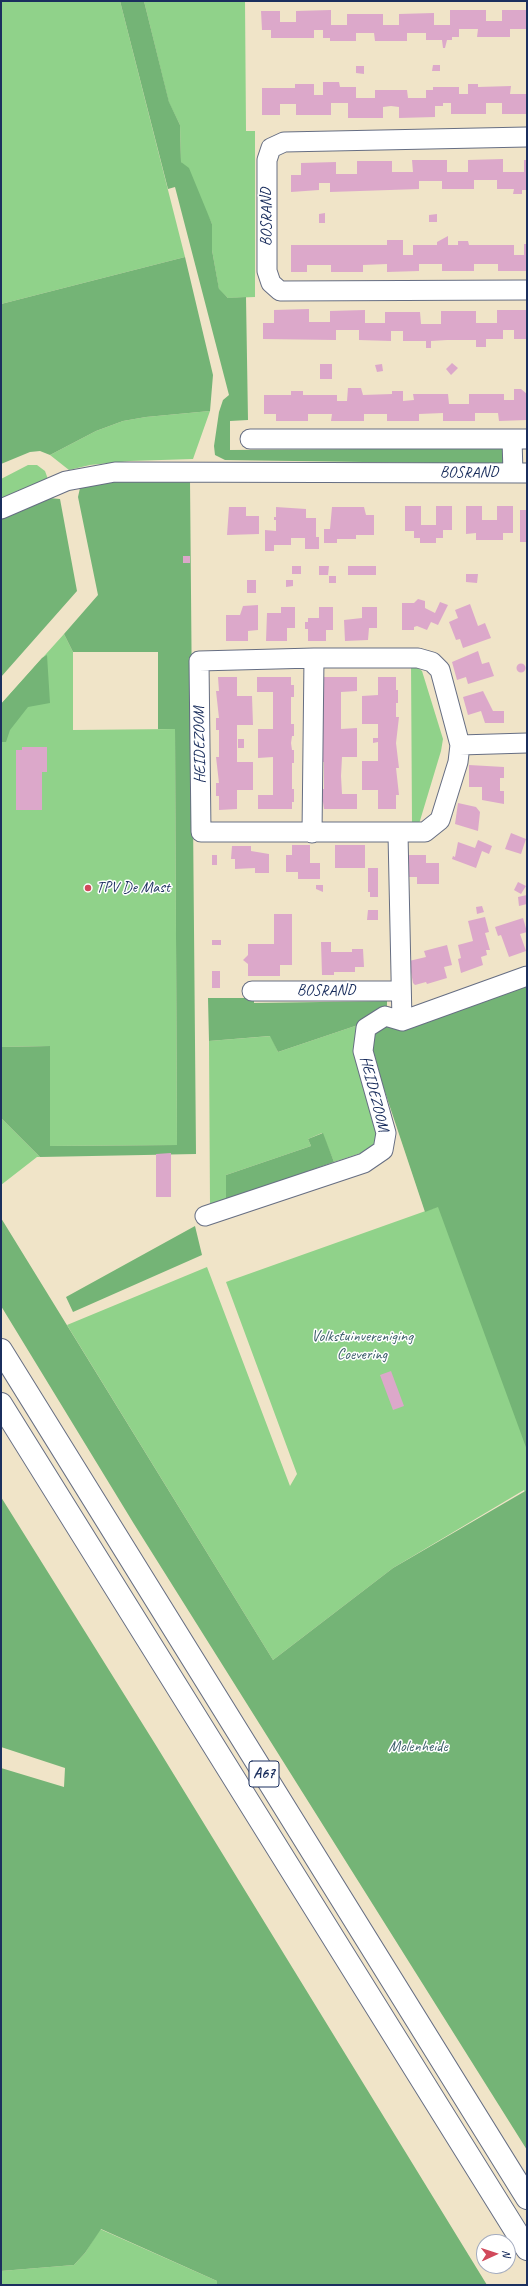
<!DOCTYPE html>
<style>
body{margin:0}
#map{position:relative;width:528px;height:2286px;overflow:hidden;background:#f0e4c8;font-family:Caveat,sans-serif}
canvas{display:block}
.frame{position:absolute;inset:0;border:2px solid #1b2f5e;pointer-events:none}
.north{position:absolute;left:476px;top:2234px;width:40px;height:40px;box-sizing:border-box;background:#fff;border:1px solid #a4acbf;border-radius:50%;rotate:87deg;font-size:11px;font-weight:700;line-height:16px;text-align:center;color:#1b2f5e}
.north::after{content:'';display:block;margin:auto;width:14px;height:18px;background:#d1495b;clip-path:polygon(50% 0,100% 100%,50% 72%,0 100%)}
</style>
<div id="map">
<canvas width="528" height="2286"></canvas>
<div class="frame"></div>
<div class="north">N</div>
</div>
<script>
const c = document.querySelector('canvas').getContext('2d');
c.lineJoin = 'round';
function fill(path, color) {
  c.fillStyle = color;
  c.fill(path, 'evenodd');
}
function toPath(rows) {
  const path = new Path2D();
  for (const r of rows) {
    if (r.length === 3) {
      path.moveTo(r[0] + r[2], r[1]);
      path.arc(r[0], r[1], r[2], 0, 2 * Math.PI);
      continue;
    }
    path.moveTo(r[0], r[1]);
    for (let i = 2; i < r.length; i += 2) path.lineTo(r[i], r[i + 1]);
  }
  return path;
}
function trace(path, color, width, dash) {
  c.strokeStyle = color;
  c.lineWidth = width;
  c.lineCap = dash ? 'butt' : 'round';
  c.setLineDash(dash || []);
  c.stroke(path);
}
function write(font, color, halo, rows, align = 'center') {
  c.font = font + ' Caveat,sans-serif';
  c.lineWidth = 3;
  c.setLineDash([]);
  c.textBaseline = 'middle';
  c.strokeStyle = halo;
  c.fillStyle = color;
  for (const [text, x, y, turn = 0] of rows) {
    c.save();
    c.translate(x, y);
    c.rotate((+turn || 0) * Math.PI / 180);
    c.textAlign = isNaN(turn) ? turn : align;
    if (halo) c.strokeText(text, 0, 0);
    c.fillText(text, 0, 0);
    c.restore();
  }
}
const green = toPath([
 [1,1,120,1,185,257,1,304],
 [144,1,245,1,246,131,255,131,255,297,228,298,219,290,212,250,212,224,181,162,180,125,169,103],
 [210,411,193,459,130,461,90,465,69,470,50,455,96,431,123,421,146,417],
 [28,465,37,465,45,471,49,482,36,484,1,498,1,479],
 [64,634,73,652,73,730,175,729,177,1145,50,1146,50,1046,1,1047,1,704],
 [411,663,422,671,443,739,441,751,419,824,412,823],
 [527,990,527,1496,524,1490,393,1568,273,1660,67,1325,207,1267,290,1486,297,1474,226,1282,434,1208],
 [361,1024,355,1036,357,1052,383,1131,376,1148,334,1162,322,1133,308,1139,311,1146,226,1175,226,1200,210,1206,209,1041,271,1036,278,1052],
 [1,1118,40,1157,37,1157,1,1185],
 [100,2229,217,2281,217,2285,1,2285,1,2271,74,2265,85,2253]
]);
const forest = toPath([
 [120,1,144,1,169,102,180,125,181,162,189,168,212,224,212,250,219,289,228,298,246,297,248,420,230,421,230,450,502,448,509,459,502,464,225,460,215,455,214,446,219,412,223,400,229,395,175,187,168,189],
 [185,257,213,375,210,411,146,417,123,421,96,431,50,455,40,451,30,452,1,464,1,304],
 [123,480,190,480,196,1154,40,1157,1,1118,1,1047,50,1046,50,1146,177,1145,175,729,158,729,158,652,73,652,64,634,98,595,78,497,80,488],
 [49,498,60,499,77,591,1,677,1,518],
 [47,655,50,703,28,707,10,730,6,742,1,742,1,704,42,658],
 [527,981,527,1450,438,1207,425,1212,369,1044,376,1031,392,1021],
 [208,998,254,998,254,1003,387,1001,387,1008,361,1024,278,1052,270,1036,209,1041],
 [323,1133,334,1162,226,1200,226,1175,311,1146,308,1139],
 [1,1218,273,1660,393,1568,527,1490,527,2150,134,1524,1,1306],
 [195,1226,202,1255,73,1312,66,1297],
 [1,1497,157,1747,487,2285,217,2285,217,2281,101,2229,85,2253,74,2265,1,2271,1,1768,64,1787,65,1768,1,1747]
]);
const building = toPath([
 [331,10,331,25,347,25,347,14,383,14,383,25,399,25,399,14,434,13,434,25,450,25,450,10,486,10,486,21,502,21,502,10,527,10,527,29,510,29,510,37,477,37,478,29,459,29,459,37,452,37,452,40,447,40,445,48,443,48,442,40,426,40,426,33,407,33,407,41,375,41,374,33,356,33,356,41,330,41,330,38,323,38,323,30,314,30,314,38,271,38,271,30,262,30,261,11,280,11,280,22,296,22,296,11],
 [433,65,440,65,440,71,432,71],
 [356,66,364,66,364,74,356,73],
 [323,82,339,82,340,87,356,87,356,98,375,98,375,90,407,90,408,98,426,98,426,90,433,90,433,87,459,87,459,94,468,94,468,84,478,84,478,87,511,86,510,94,527,94,527,114,502,114,502,103,486,103,486,114,451,114,451,103,443,103,443,106,435,106,435,117,399,118,399,107,391,106,383,107,383,118,348,118,348,103,331,103,331,115,296,115,296,104,280,104,280,115,262,115,262,88,295,88,295,84,314,84,314,95,323,95],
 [503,159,503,172,524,172,524,160,527,160,527,190,522,190,522,194,513,194,514,189,497,189,497,180,474,180,474,189,442,189,442,181,419,181,419,189,330,192,330,183,319,183,319,190,291,192,291,175,301,175,301,163,336,162,336,174,357,174,357,161,392,161,392,172,413,172,412,160,447,160,447,172,468,172,468,160],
 [325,213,325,223,319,223,319,214],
 [437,214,437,222,429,222,429,215],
 [448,236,448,245,458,245,458,241,468,241,469,245,514,245,514,255,524,255,524,244,527,244,527,271,498,271,498,264,474,264,474,271,442,271,442,264,419,264,419,271,387,272,387,264,363,265,363,272,331,272,331,265,307,265,307,272,291,272,291,245,387,245,387,240,403,240,403,255,413,255,413,245,437,245,437,242],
 [309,309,309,322,330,322,330,311,365,310,365,323,385,323,385,312,420,312,421,324,441,324,441,311,476,311,476,323,497,323,497,310,527,310,527,339,514,339,514,330,503,330,503,339,486,339,486,347,476,347,476,340,447,340,431,341,431,348,426,348,426,341,403,341,403,331,391,331,391,341,359,340,359,330,336,330,336,340,263,339,263,323,274,323,274,310],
 [452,363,458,368,451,375,446,369],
 [320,364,332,364,332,379,320,379],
 [382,364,383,371,377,372,375,365],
 [348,388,361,388,363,395,392,394,392,391,403,391,403,401,414,400,413,394,448,394,449,404,469,404,469,394,504,394,504,400,514,400,514,389,521,389,527,394,527,420,499,421,498,413,475,413,475,421,443,421,443,413,419,414,419,421,387,421,387,414,364,414,364,421,331,421,332,414,308,414,308,421,276,421,276,414,264,414,264,395,291,395,291,391,303,391,303,395,337,395,337,401,347,401],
 [405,506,421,506,421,525,436,525,436,506,452,506,452,530,443,530,443,538,436,538,436,543,420,543,420,538,414,538,414,531,405,531],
 [466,506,482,506,482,520,497,520,497,506,513,506,513,533,503,533,503,540,476,540,476,533,466,534],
 [229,507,246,507,246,516,259,516,259,534,227,535],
 [276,507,306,509,306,518,316,518,316,537,319,537,319,549,305,549,305,538,291,538,291,545,274,545,274,551,265,551,265,530,276,531,276,520,274,520,274,517,276,517],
 [332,507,364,507,366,515,374,515,374,535,356,535,356,539,337,539,337,543,324,543,324,529,330,529],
 [520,510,527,510,527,542,520,542],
 [183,556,190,556,190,563,183,563],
 [292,566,301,566,301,574,292,574],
 [319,566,329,566,328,575,319,575],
 [348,566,376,566,376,575,348,575],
 [466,574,478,574,477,583,466,582],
 [329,576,336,576,336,583,329,583],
 [247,580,256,580,256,593,247,593],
 [286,580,293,580,293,586,286,587],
 [418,599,425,601,425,608,435,613,440,602,448,605,438,625,431,622,427,630,417,626,414,627,414,630,402,630,402,603,414,603],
 [470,604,478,626,485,623,491,638,463,648,460,639,456,640,449,622,458,618,455,610],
 [258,605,258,630,248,631,248,641,226,641,226,615,240,615,243,606],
 [281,607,295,607,295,628,287,628,287,641,266,641,267,613,281,613],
 [319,607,333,607,333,630,326,630,326,641,308,641,308,629,305,629,305,622,308,622,308,618,319,618],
 [362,607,377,607,377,628,369,628,368,640,345,641,344,620,362,618],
 [478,651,482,664,489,662,494,676,468,684,466,677,457,680,452,662],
 [521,668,4.5],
 [218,677,237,677,237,696,252,696,253,725,237,725,237,762,253,762,253,790,237,790,237,809,219,810,219,796,216,796,216,783,219,783,216,757,219,757,219,730,216,730,216,718,219,718,216,691,219,691],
 [257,677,291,677,291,685,294,685,294,697,291,697,291,724,294,724,294,736,292,736,291,743,292,750,294,750,294,763,292,763,292,789,294,789,294,802,292,802,292,809,258,809,258,795,273,795,273,757,258,758,258,729,273,729,273,692,257,692],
 [323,677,357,677,357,691,341,692,341,729,357,728,357,757,342,757,341,776,342,794,357,794,357,809,324,809,323,802,321,801,321,789,324,789,324,762,321,762,321,750,323,750,323,736,321,736,321,723,323,723,323,697,321,684,323,684],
 [378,677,396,677,396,690,398,690,398,703,396,703,396,717,399,717,396,743,399,768,396,768,399,795,396,795,396,809,378,809,378,790,362,790,362,761,378,761,378,742,373,743,373,738,378,738,378,724,362,724,362,696,378,695],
 [483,691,493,711,504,711,504,723,485,723,481,711,468,715,463,697],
 [238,739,244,739,244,748,238,748],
 [22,747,47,747,47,772,42,772,42,810,16,810,16,750,22,750],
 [469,765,504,767,504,778,500,778,500,791,504,791,504,804,482,800,482,787,469,787],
 [458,803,476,807,480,812,478,831,455,824],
 [511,833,526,839,521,854,505,849],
 [478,840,492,846,489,854,482,851,476,868,452,859,453,856,455,857,458,842,475,848],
 [292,845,310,845,310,863,320,863,320,879,298,879,298,872,286,872,286,855,292,855],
 [335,845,365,845,365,868,335,868],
 [232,846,251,846,251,851,269,854,269,873,255,873,255,868,235,869,235,859,231,859],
 [212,855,217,855,217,865,212,865],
 [409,855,426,855,426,863,439,863,439,884,417,884,417,877,409,877],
 [368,868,378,868,378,897,370,897,370,892,368,892],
 [518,882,526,886,521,894,514,890],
 [316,885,323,885,323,892,316,889],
 [527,895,527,904,519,906,518,897],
 [482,906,484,912,477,914,476,907],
 [368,910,378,910,378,920,367,920],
 [274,914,292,914,292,965,280,965,280,976,248,976,248,964,243,960,248,955,248,944,274,944],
 [485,917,489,932,485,933,490,950,486,950,487,955,481,957,483,965,461,973,458,959,461,958,458,945,473,941,468,921],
 [523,918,527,932,520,934,526,951,509,957,501,935,498,936,495,927],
 [212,940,221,940,221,945,212,945],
 [321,942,331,942,331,952,352,952,352,949,363,949,364,967,355,967,355,972,334,972,334,975,322,975],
 [447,945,452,965,444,967,447,978,427,984,426,982,415,985,413,983,409,961,426,957,424,951],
 [212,971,220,971,220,988,212,988],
 [171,1153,171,1197,156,1197,156,1154],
 [391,1371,404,1406,393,1410,380,1375]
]);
const minor = toPath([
 [527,137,284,142,271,148,267,160,267,271,271,283,280,291,527,290],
 [250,439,527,439],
 [512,439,513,473],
 [1,509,66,481,115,472,527,473],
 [314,658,418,658,432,662,440,670,460,745,458,762,440,820,425,832,201,832,199,661,314,658],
 [460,745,527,743],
 [312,833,314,658],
 [252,991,401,991],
 [402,1021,527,976],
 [205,1216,364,1163,383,1150,386,1133,363,1051,366,1028,385,1016,402,1021,398,834]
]);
const highway = toPath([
 [1,1350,527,2198],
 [1,1404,527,2249]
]);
const markers = [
 [88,888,4,"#d1495b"]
];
const shields = [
 [264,1774,30]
];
const shieldNames = [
 ["A67",264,1774]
];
const streetNames = [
 ["BOSRAND",267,217,-90],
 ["BOSRAND",469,473],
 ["HEIDEZOOM",200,745,-91],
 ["BOSRAND",326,991],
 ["HEIDEZOOM",374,1094,76]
];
const poiNames = [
 ["TPV De Mast",96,888]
];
const parkNames = [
 ["Volkstuinvereniging",362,1337],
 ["Coevering",362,1355],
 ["Molenheide",418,1747]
];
fill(green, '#90d28a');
fill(forest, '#74b476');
fill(building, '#dca8ca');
trace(minor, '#666e83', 21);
trace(highway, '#666e83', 24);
trace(minor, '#fff', 19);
trace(highway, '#fff', 22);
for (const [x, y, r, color] of markers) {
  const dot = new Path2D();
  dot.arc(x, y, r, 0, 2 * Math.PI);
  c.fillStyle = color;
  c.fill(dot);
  trace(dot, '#fff', 1.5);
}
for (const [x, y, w] of shields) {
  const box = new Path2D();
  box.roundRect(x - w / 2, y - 13, w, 26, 3);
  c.fillStyle = '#fff';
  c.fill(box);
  trace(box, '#1b2f5e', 1);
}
write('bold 15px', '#1b2f5e', null, shieldNames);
write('16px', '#1b2f5e', '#fff', streetNames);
write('16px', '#1b2f5e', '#fff', poiNames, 'left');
write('16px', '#3e606b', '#fff', parkNames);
</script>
